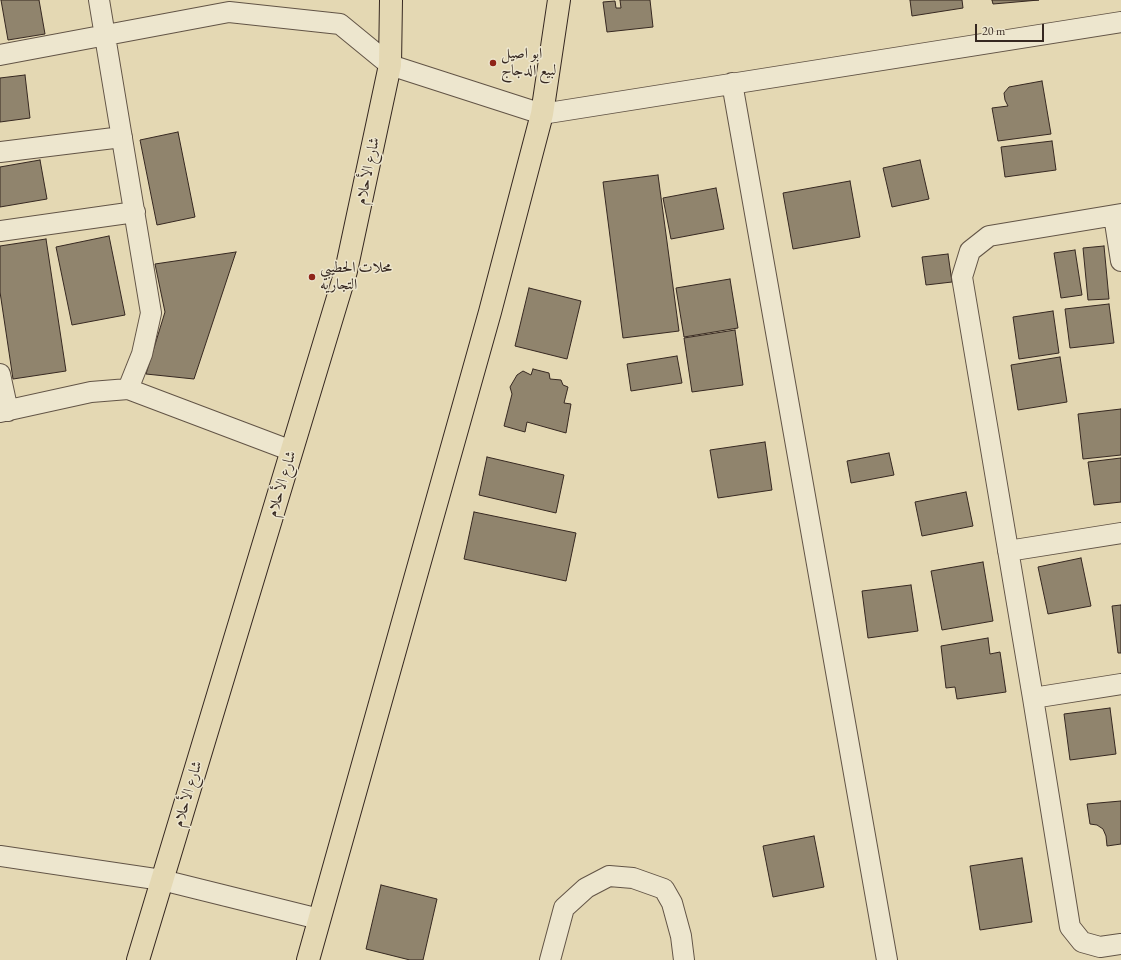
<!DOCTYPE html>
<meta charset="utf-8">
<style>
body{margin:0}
#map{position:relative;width:1121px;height:960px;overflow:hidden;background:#e4d8b3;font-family:"EB Garamond",serif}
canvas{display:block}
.scale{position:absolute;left:975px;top:24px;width:69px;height:18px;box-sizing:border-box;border:2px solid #362821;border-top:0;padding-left:5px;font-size:12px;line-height:14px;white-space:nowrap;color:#362821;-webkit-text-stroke:3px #ede6ce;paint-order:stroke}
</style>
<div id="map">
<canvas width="1121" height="960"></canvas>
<div class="scale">20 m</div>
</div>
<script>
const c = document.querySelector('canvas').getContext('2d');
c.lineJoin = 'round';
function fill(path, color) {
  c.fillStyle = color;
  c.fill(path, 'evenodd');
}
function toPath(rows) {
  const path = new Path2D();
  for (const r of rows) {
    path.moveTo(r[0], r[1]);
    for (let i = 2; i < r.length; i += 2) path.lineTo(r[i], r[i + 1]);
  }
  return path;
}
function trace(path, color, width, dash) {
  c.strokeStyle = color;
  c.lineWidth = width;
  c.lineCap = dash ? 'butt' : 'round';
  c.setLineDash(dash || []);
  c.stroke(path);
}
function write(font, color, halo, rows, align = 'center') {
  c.font = font + ' "EB Garamond",Amiri,serif';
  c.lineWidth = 3;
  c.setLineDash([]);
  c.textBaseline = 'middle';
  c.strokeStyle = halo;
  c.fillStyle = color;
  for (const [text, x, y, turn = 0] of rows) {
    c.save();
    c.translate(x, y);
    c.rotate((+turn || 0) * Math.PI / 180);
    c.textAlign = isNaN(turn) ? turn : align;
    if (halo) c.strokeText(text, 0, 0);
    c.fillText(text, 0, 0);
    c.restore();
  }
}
const building = toPath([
 [1,0,39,0,45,34,8,40,1,0],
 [620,0,650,0,653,27,607,32,603,2,615,1,616,8,621,8,620,0],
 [910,0,962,0,963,8,912,16,910,0],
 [992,0,1039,0,993,4,992,0],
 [25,75,30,118,0,122,0,78,25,75],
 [1042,81,1051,134,998,141,992,108,1008,106,1005,100,1004,93,1009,87,1042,81],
 [178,132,195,217,157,225,140,140,178,132],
 [1052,141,1056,170,1005,177,1001,147,1052,141],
 [40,160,47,199,0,207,0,167,40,160],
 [920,160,929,199,892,207,883,168,920,160],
 [658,175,679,331,623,338,603,182,658,175],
 [850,181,860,237,793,249,783,193,850,181],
 [716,188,724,229,671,239,663,198,716,188],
 [109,236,125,315,72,325,56,247,109,236],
 [46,239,66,371,13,379,0,292,0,246,46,239],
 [1104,246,1109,299,1088,300,1083,248,1104,246],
 [1075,250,1082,295,1061,298,1054,253,1075,250],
 [236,252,194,379,146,374,165,312,155,264,236,252],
 [948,254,952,282,926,285,922,257,948,254],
 [730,279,738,328,684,337,676,288,730,279],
 [529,288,581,301,567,359,515,346,529,288],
 [1109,304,1114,343,1070,348,1065,309,1109,304],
 [1053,311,1059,353,1019,359,1013,317,1053,311],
 [735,330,743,385,692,392,684,338,735,330],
 [677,356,682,383,631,391,627,364,677,356],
 [1060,357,1067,402,1018,410,1011,365,1060,357],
 [533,369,549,373,550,379,561,380,563,385,568,387,564,403,571,404,566,433,527,422,525,432,504,426,512,394,510,387,517,375,523,371,531,375,533,369],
 [1121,409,1121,455,1083,459,1078,414,1121,409],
 [765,442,772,490,718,498,710,450,765,442],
 [889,453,894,475,851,483,847,461,889,453],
 [487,457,564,475,556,513,479,495,487,457],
 [1121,458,1121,502,1094,505,1088,462,1121,458],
 [966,492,973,526,922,536,915,502,966,492],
 [474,512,576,533,566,581,464,559,474,512],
 [1081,558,1091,606,1048,614,1038,567,1081,558],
 [983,562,993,621,942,630,931,571,983,562],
 [911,585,918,631,868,638,862,591,911,585],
 [1121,605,1121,653,1118,653,1112,606,1121,605],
 [988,638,990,654,1000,652,1006,692,957,699,955,687,946,688,941,646,988,638],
 [1110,708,1116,754,1070,760,1064,714,1110,708],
 [1121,801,1121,844,1107,846,1106,836,1103,829,1097,825,1090,824,1087,804,1121,801],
 [814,836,824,887,773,897,763,846,814,836],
 [1022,858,1032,922,980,930,970,866,1022,858],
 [381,885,437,899,423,960,410,960,366,949,381,885]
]);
const street = toPath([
 [99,0,151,313,142,354,128,389],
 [0,55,229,12,340,24,390,65,542,114,1121,22],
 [732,83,887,960],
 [0,152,122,137],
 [1121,214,989,236,970,251,962,277,1033,698,1070,927,1082,942,1100,947,1121,944],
 [1114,216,1121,261],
 [0,231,135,212],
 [0,374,8,411],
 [0,412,91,392,128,389,292,451],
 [1008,551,1121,533],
 [1033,698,1121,684],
 [0,856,162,880,319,919],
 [550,960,564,908,586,888,609,876,633,878,664,889,672,903,681,936,684,960]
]);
const primary = toPath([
 [138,960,346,271,390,65,391,0],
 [308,960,490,312,542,114,559,0]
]);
const markers = [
 [493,63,4,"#8f2418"],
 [312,277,4,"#8f2418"]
];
const poiNames = [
 ["ابو اصيل",501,54],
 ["لبيع الدجاج",501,71],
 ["محلات الحطيبي",320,268],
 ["التجاريه",320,285]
];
const streetNames = [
 ["شارع الأحلام",368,171,-78],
 ["شارع الأحلام",282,484,-73],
 ["شارع الأحلام",188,794,-73]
];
fill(building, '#90846d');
trace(building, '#362821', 1);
trace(street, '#625446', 22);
trace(primary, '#362821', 24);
trace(street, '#ede6ce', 20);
trace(primary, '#e4d8b3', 22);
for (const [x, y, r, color] of markers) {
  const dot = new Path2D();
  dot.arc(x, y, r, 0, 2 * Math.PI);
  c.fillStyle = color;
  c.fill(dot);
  trace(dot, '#ede6ce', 1.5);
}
write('15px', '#362821', '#ede6ce', poiNames, 'left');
write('15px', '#362821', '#ede6ce', streetNames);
</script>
